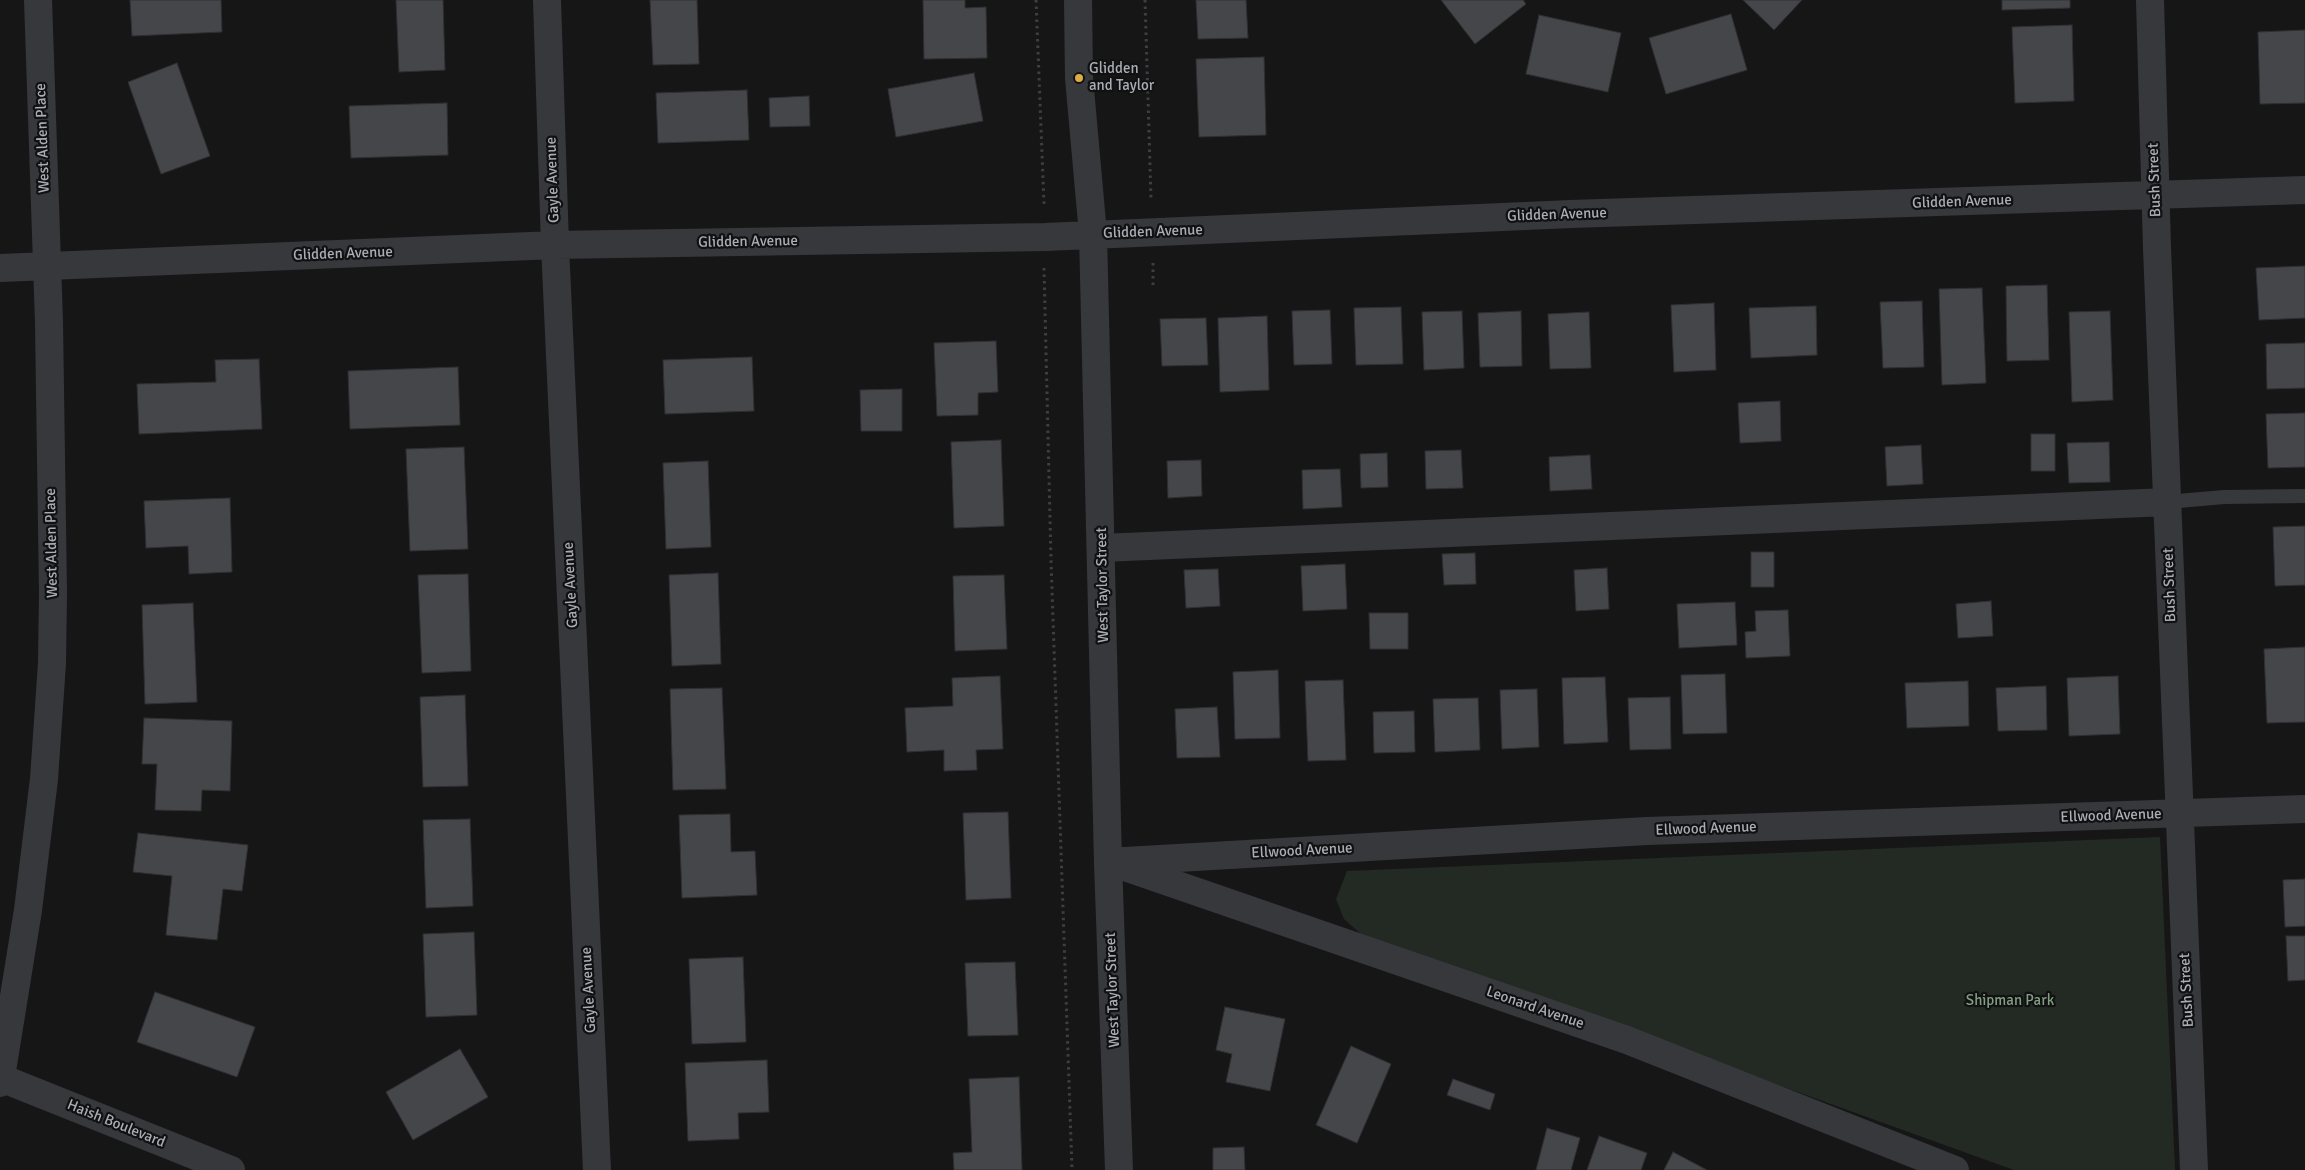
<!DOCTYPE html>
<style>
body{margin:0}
canvas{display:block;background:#161617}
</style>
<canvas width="2305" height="1170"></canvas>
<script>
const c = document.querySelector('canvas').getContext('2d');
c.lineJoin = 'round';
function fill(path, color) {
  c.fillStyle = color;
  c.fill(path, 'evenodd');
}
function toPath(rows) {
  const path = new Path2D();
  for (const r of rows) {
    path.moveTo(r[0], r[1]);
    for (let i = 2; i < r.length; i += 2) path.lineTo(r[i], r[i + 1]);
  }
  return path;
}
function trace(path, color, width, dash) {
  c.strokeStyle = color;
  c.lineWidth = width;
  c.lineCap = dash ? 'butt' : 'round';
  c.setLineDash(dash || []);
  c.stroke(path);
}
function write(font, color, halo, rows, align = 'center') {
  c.font = font + ' Signika,sans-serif';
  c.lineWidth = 4.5;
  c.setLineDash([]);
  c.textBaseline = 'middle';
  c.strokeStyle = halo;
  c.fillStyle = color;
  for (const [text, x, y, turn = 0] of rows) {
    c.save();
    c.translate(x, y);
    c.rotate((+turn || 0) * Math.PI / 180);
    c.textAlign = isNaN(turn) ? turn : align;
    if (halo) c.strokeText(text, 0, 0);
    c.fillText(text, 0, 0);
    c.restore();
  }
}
const green = toPath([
 [2160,837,2175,1170,2014,1170,1362,935,1344,919,1336,899,1347,871]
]);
const building = toPath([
 [130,0,221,0,222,32,132,36,130,0],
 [396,0,443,0,445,70,399,72,396,0],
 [650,0,697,0,699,64,653,65,650,0],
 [923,0,965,0,965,8,986,7,987,58,924,59,923,0],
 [1196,0,1246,0,1248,38,1198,39,1196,0],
 [1441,0,1523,0,1526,4,1475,44,1441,0],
 [1743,0,1802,0,1774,30,1743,0],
 [2002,0,2070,0,2070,8,2002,10,2002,0],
 [1731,14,1747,70,1666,94,1649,38,1731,14],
 [1539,15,1621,33,1608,92,1526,74,1539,15],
 [2072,25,2074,101,2015,103,2012,27,2072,25],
 [2305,30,2305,103,2260,104,2258,32,2305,30],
 [1264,57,1266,135,1199,137,1196,59,1264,57],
 [177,63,210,156,161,174,128,82,177,63],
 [974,73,983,121,896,137,888,89,974,73],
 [747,90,749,140,658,143,656,93,747,90],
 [809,96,810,126,770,127,769,98,809,96],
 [447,103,448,155,351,158,349,106,447,103],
 [2305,266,2305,318,2259,320,2256,268,2305,266],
 [2047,285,2049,360,2007,361,2006,286,2047,285],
 [1982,288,1986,383,1942,385,1939,289,1982,288],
 [1922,301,1924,367,1883,368,1880,302,1922,301],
 [1714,303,1716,370,1674,372,1671,305,1714,303],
 [1816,306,1817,355,1751,358,1749,308,1816,306],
 [1401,307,1403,364,1356,365,1354,308,1401,307],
 [1330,310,1332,364,1294,365,1292,311,1330,310],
 [1462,311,1464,368,1424,370,1422,312,1462,311],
 [1521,311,1522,366,1480,367,1478,313,1521,311],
 [2110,311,2113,400,2072,402,2069,312,2110,311],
 [1589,312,1591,368,1550,369,1548,314,1589,312],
 [1267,316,1269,390,1220,392,1218,318,1267,316],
 [1206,318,1208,365,1162,366,1160,319,1206,318],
 [996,341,998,392,978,393,978,415,937,416,934,343,996,341],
 [2305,343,2305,388,2267,389,2266,344,2305,343],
 [752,357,754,411,665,414,663,360,752,357],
 [259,359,262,429,139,434,137,384,216,382,215,360,259,359],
 [458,367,460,425,350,429,348,371,458,367],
 [902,389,902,431,861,431,860,390,902,389],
 [1780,401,1781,441,1740,443,1738,403,1780,401],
 [2305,413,2305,467,2268,468,2266,414,2305,413],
 [2031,434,2055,434,2055,471,2031,471,2031,434],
 [1001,440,1004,526,954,528,951,442,1001,440],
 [2109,442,2110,482,2069,483,2067,443,2109,442],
 [1921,445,1923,484,1887,486,1885,447,1921,445],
 [464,447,468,549,410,551,406,449,464,447],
 [1461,450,1463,488,1426,489,1425,451,1461,450],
 [1387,453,1388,487,1361,488,1360,454,1387,453],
 [1590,455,1592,489,1550,491,1549,457,1590,455],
 [1201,460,1202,496,1168,498,1167,461,1201,460],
 [708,461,711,547,666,549,663,463,708,461],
 [1340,469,1342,507,1303,509,1302,470,1340,469],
 [230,498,232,572,189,574,188,546,146,548,144,501,230,498],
 [2305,526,2305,585,2275,586,2273,527,2305,526],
 [1751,552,1774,552,1774,587,1751,587,1751,552],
 [1475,553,1476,584,1444,585,1442,554,1475,553],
 [1345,564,1347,609,1303,611,1301,566,1345,564],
 [1607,568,1609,609,1576,611,1574,570,1607,568],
 [1218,569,1220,606,1186,608,1184,570,1218,569],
 [718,573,721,664,672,666,669,575,718,573],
 [468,574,471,671,422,673,418,575,468,574],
 [1004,575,1007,649,955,651,953,576,1004,575],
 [1991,601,1993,636,1958,638,1956,604,1991,601],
 [1735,602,1737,645,1679,648,1677,604,1735,602],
 [193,603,197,702,145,704,142,605,193,603],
 [1788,610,1790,656,1746,658,1745,632,1756,631,1755,611,1788,610],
 [1369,613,1408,613,1408,649,1370,649,1369,613],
 [2305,647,2305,722,2267,723,2264,649,2305,647],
 [1278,670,1280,738,1235,739,1233,672,1278,670],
 [1725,674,1727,733,1683,734,1681,675,1725,674],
 [1000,676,1003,749,976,750,977,770,944,771,944,750,907,752,905,708,953,706,952,678,1000,676],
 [2118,676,2120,734,2069,736,2067,678,2118,676],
 [1605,677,1608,742,1564,744,1562,678,1605,677],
 [1343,680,1346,760,1308,761,1305,681,1343,680],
 [1968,681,1969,726,1907,728,1905,683,1968,681],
 [2046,686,2047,730,1998,731,1996,688,2046,686],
 [722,688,726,789,673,790,670,689,722,688],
 [1537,689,1539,747,1502,749,1500,690,1537,689],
 [465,695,468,786,423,787,420,697,465,695],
 [1670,697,1671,749,1630,750,1628,698,1670,697],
 [1478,698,1480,750,1435,752,1433,699,1478,698],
 [1217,707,1220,757,1177,758,1175,709,1217,707],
 [1414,711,1415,752,1374,753,1373,712,1414,711],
 [144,718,232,721,230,791,202,790,201,811,155,810,157,764,142,764,144,718],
 [1008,812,1011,898,966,900,963,813,1008,812],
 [730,814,731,852,755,851,757,895,682,898,679,815,730,814],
 [470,819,473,906,426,908,423,820,470,819],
 [138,833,248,845,242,891,223,889,217,940,166,935,172,876,133,872,138,833],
 [2305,879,2305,926,2285,927,2283,880,2305,879],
 [474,932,477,1015,426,1017,423,934,474,932],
 [2286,936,2305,936,2305,980,2288,981,2286,936],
 [743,957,746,1042,692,1044,689,959,743,957],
 [1015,962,1018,1035,968,1036,965,963,1015,962],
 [155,992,255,1027,237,1077,137,1042,155,992],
 [1225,1007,1285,1019,1270,1091,1226,1082,1232,1054,1216,1050,1225,1007],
 [1351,1046,1391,1064,1357,1143,1316,1125,1351,1046],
 [460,1049,488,1097,413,1140,386,1092,460,1049],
 [767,1060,769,1112,738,1113,739,1139,688,1141,685,1063,767,1060],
 [1019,1077,1022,1170,954,1170,953,1153,972,1152,969,1079,1019,1077],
 [1453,1079,1495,1094,1490,1110,1447,1095,1453,1079],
 [1547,1128,1580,1138,1571,1170,1536,1170,1547,1128],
 [1599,1136,1647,1153,1641,1170,1587,1170,1599,1136],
 [1244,1147,1245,1170,1213,1170,1213,1148,1244,1147],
 [1673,1152,1707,1170,1664,1170,1673,1152]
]);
const path = toPath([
 [1036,0,1044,204],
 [1145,0,1151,199],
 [1153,263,1153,285],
 [1044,268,1051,560,1072,1170]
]);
const lane = toPath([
 [2167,502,2224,497,2305,496]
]);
const street = toPath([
 [547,0,555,245,597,1170],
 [1078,0,1079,78,1093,234,1108,862,1119,1170],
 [2150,0,2157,248,2194,1170],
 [0,268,555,245,1045,237,1571,214,2305,190],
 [1102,548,2167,502],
 [1108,862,1647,831,2305,809],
 [1122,866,1627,1040,1955,1170],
 [1,1078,231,1170],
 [0,1083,28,910,44,779,52,663,53,593,49,322,38,0]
]);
const markers = [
 [1079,78,5,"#deac46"]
];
const poiNames = [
 ["Glidden",1089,69],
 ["and Taylor",1089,86]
];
const streetNames = [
 ["West Alden Place",43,138,-92],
 ["Gayle Avenue",553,180,-92],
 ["Bush Street",2155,180,-92],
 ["Glidden Avenue",1962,202,-2],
 ["Glidden Avenue",1557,215,-2],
 ["Glidden Avenue",1153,232,-2],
 ["Glidden Avenue",748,242,-1],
 ["Glidden Avenue",343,254,-2],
 ["West Alden Place",52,543,-91],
 ["Gayle Avenue",571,585,-93],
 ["West Taylor Street",1103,585,-91],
 ["Bush Street",2170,585,-92],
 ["Ellwood Avenue",2111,816,-2],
 ["Ellwood Avenue",1706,829,-2],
 ["Ellwood Avenue",1302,851,-3],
 ["Gayle Avenue",589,990,-93],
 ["West Taylor Street",1113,990,-92],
 ["Bush Street",2187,990,-93],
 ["Leonard Avenue",1535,1008,19],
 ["Haish Boulevard",116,1124,22]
];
const parkNames = [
 ["Shipman Park",2010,1001]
];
fill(green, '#222a23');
fill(building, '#45464a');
trace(building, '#303033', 1);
trace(path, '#3d3f43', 3, [2.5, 4]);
trace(lane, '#37383c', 14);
trace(street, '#37383c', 28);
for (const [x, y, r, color] of markers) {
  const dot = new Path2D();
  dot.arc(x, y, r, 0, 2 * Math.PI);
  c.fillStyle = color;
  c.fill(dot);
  trace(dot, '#111112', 2);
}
write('15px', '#a9adb6', '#111112', poiNames, 'left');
write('15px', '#a9adb6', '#111112', streetNames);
write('15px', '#829f84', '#111112', parkNames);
</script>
